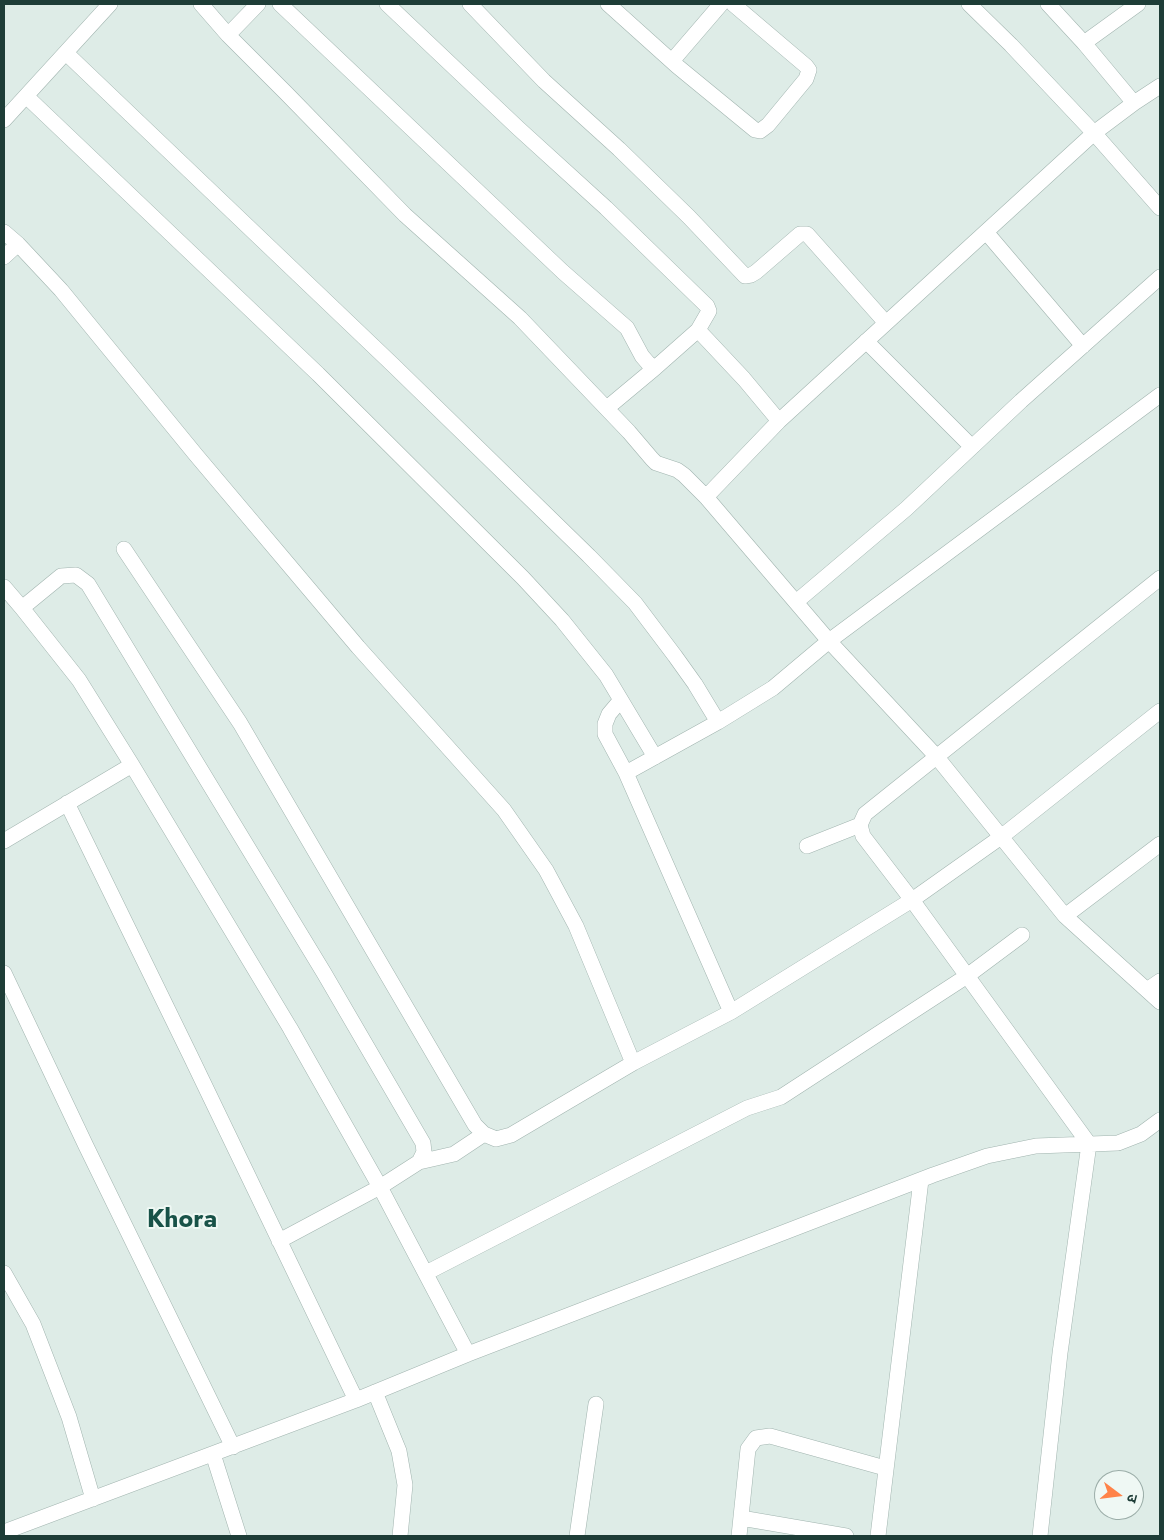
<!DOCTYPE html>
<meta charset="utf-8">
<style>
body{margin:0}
#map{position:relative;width:1164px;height:1540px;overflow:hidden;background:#deece7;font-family:Jost,"Noto Sans Devanagari",sans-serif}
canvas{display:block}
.frame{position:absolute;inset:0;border:5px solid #1e3d37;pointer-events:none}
.north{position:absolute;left:1094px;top:1470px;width:50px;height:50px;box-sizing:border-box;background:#eff8f4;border:1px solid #9bada8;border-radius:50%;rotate:105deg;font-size:14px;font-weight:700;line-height:20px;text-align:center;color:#1e3d37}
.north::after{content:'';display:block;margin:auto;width:18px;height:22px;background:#ff8349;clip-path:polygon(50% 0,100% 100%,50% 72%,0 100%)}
</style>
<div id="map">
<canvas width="1164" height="1540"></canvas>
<div class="frame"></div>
<div class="north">उ</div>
</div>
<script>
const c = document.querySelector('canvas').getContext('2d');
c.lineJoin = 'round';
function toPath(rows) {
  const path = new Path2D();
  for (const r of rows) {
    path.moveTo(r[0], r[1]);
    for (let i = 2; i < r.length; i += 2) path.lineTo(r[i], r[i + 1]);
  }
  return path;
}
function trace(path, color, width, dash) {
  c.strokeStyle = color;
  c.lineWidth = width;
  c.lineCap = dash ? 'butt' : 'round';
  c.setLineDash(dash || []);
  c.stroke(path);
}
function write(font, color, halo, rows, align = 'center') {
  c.font = font + ' Jost,sans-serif';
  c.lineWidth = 4;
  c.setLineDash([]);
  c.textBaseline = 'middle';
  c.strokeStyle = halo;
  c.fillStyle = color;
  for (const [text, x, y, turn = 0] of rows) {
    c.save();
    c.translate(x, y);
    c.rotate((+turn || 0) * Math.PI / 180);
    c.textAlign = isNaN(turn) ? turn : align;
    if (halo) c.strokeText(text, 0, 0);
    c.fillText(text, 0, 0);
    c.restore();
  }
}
const minor = toPath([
 [201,4,228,35,258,4],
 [280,4,563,272,627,328,642,356,648,363,655,368,698,330],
 [387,4,518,128,606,208,707,306,709,311,698,330,744,379,779,421],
 [470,4,544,81,619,149,689,217,745,276,751,275,756,272,800,234,807,234,886,323],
 [608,4,677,66,755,130,760,131,768,125,806,79,809,70,806,66,733,4],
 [969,4,1011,45,1094,133,1160,208],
 [1048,4,1084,43,1134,103],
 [228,35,286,93,405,215,520,318,629,432,652,459,656,463,677,470,684,475,706,497,829,641,936,756,1065,916],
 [1084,43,1138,4],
 [66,53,393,365,589,556,635,603,675,656,695,684,718,722],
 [672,61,721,4],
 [26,96,318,374,523,578,562,620,606,675,655,757],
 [4,120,110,4],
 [4,232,18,244,61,290,196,455,358,647,504,810,546,870,576,926,633,1063],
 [986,232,1083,346],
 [4,257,18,244],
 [866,341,972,447],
 [607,408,655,368],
 [706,497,779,421,1094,133,1134,103,1160,86],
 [124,549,240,723,475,1125,484,1134,496,1139,511,1135,633,1063,731,1012,912,900,1001,837,1160,711],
 [4,587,22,608,79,680,132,765,290,1028,380,1187,468,1354],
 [796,602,906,509,1021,401,1160,277],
 [22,608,61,576,76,575,88,584,324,973,423,1143,424,1152,419,1162,380,1187,279,1241],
 [620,701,609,714,605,724,605,734,626,773,731,1012],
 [626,773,718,722,773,688,829,641,1160,395],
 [67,803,190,1055,356,1400],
 [4,841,132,765],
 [1160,844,1065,916,1160,1002],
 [807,846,860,825],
 [4,973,86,1146,233,1447],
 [1147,990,1160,981],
 [419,1162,454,1154,484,1134],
 [4,1273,33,1324,69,1417,93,1499],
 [426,1273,747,1108,781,1097,967,976,1022,935],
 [375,1392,399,1451,405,1485,400,1536],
 [213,1454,239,1536],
 [741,1518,846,1536],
 [4,1532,356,1400,468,1354,933,1175,987,1156,1036,1146,1118,1143,1141,1134,1160,1120],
 [577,1536,596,1404],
 [739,1536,748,1449,756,1438,770,1436,885,1468],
 [878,1536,921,1180],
 [1040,1536,1060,1353,1089,1144,912,900,863,836,860,825,865,814,1160,578]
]);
const districtNames = [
 ["Khora",182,1221]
];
trace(minor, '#a1b4af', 16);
trace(minor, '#fff', 15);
write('bold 25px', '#185248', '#eff8f4', districtNames);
</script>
